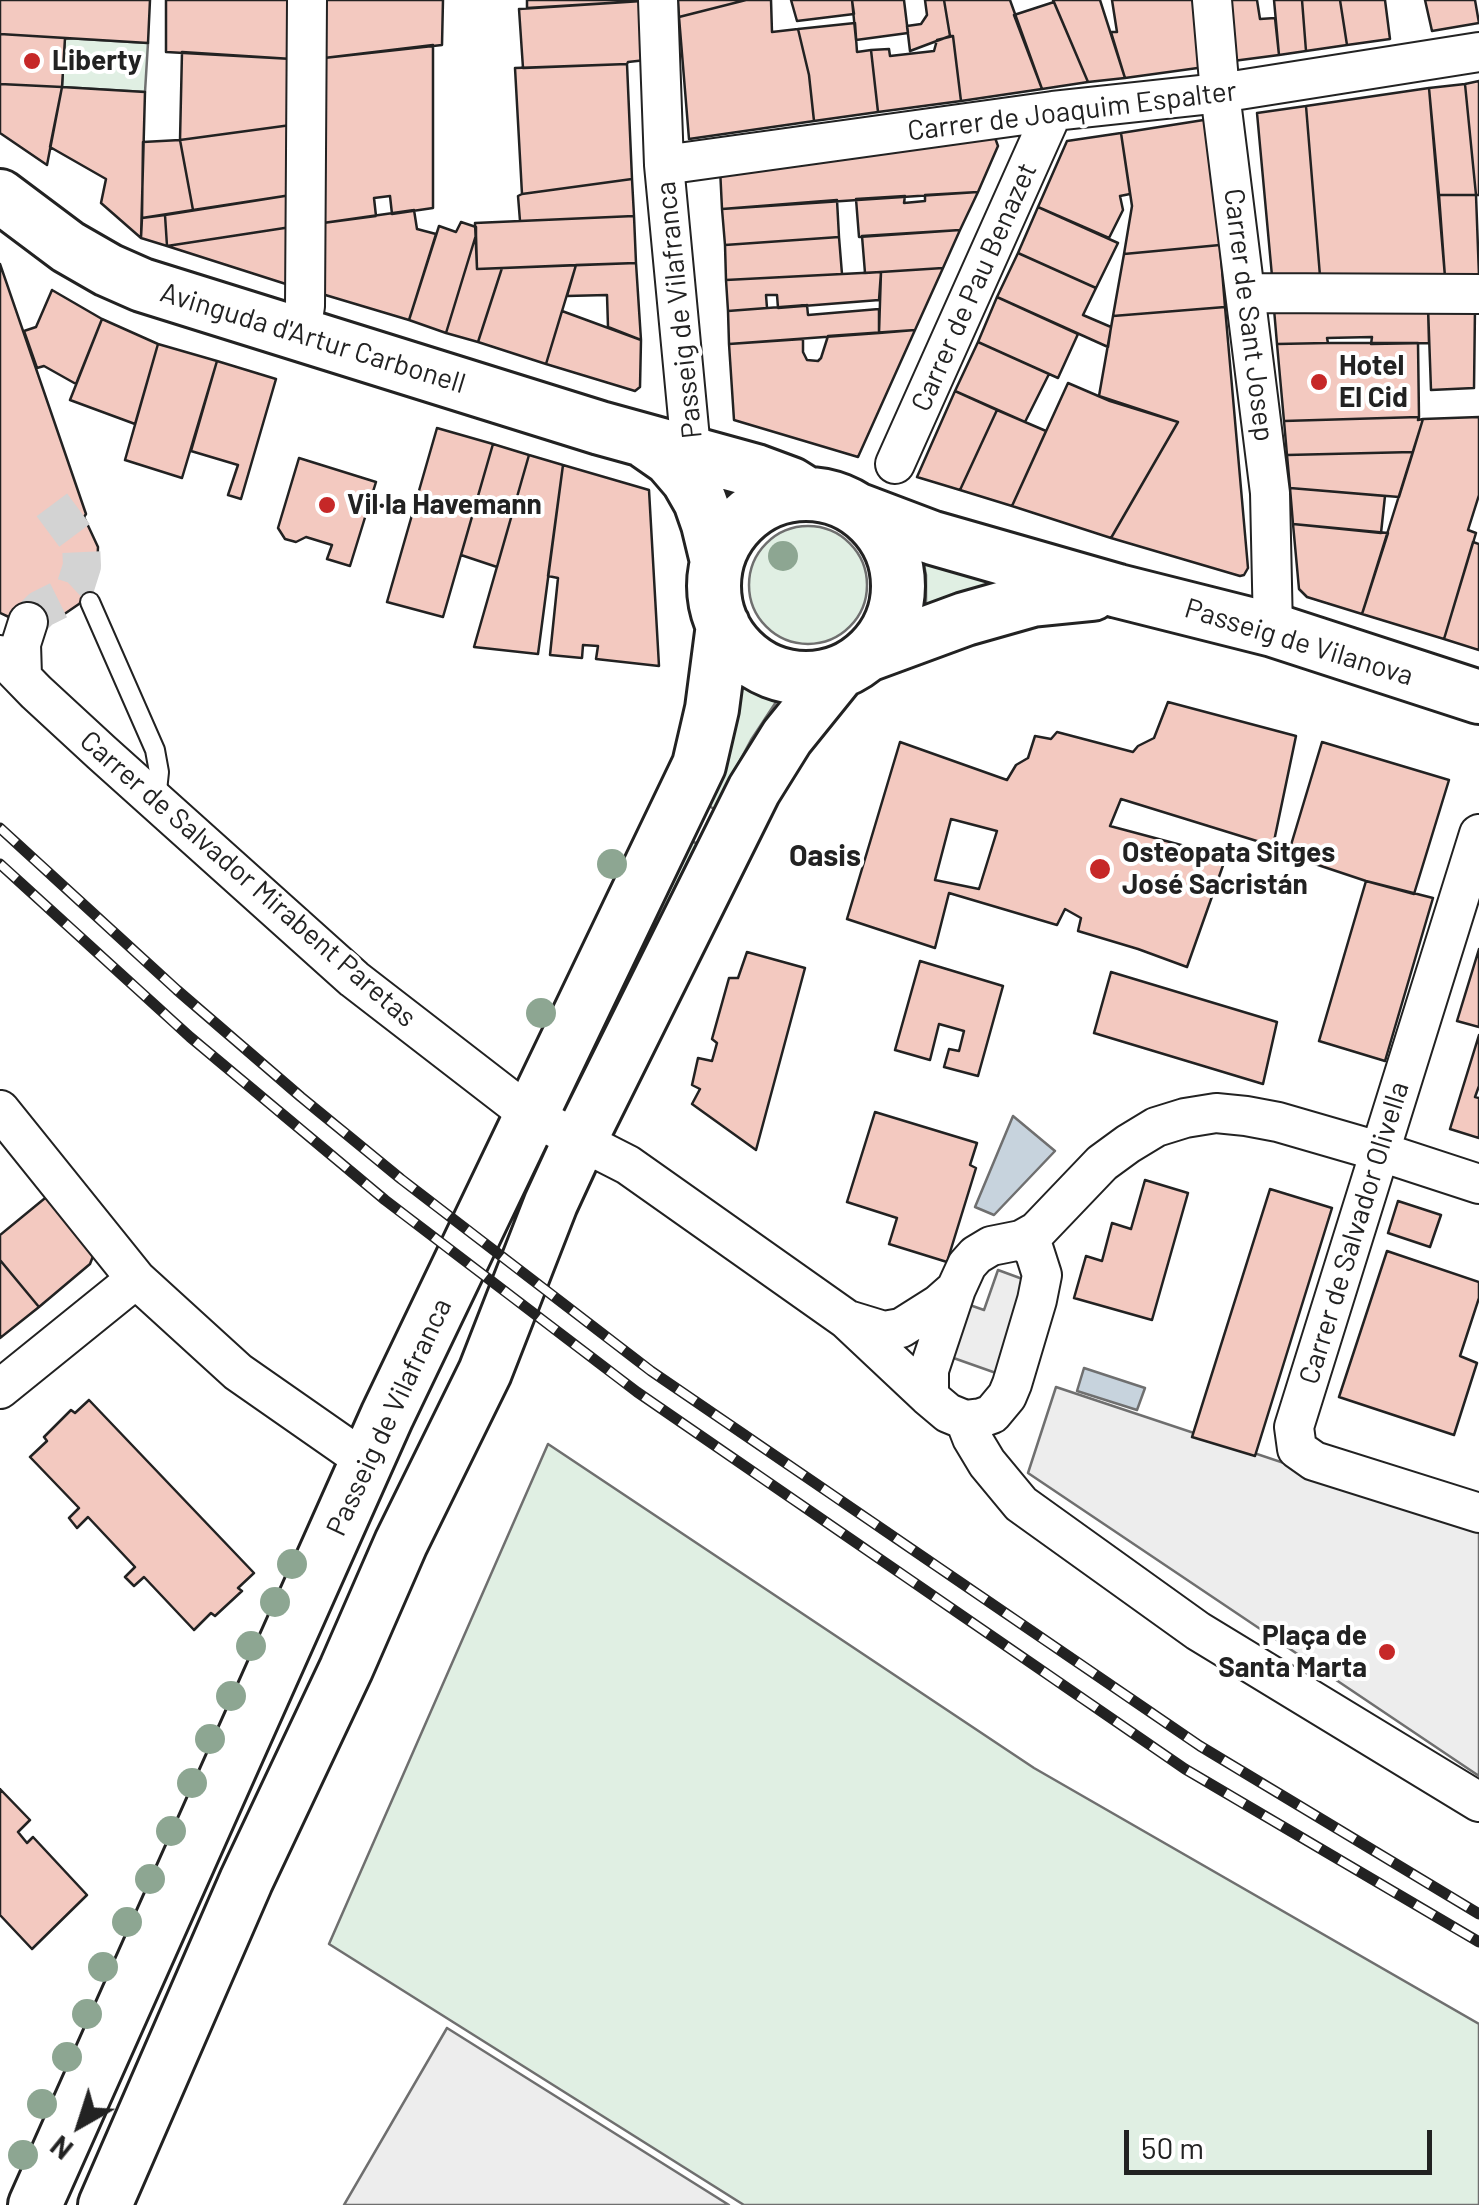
<!DOCTYPE html>
<meta charset="utf-8">
<style>
body{margin:0}
#map{position:relative;width:1479px;height:2205px;overflow:hidden;background:#fff;font-family:Barlow,sans-serif}
canvas{display:block}
.north{position:absolute;left:30px;top:2075px;width:100px;height:100px;-webkit-text-stroke:8px #fff;paint-order:stroke;rotate:219deg;font-size:28px;font-weight:700;line-height:40px;text-align:center;color:#222}
.north::after{content:'';display:block;margin:auto;width:35px;height:45px;background:#222;clip-path:polygon(50% 0,100% 100%,50% 72%,0 100%)}
.scale{position:absolute;left:1124px;top:2130px;width:308px;height:45px;box-sizing:border-box;border:5px solid #222;border-top:0;padding-left:12px;font-size:30px;line-height:35px;white-space:nowrap;color:#222;-webkit-text-stroke:8px #fff;paint-order:stroke}
</style>
<div id="map">
<canvas width="1479" height="2205"></canvas>
<div class="north">N</div>
<div class="scale">50 m</div>
</div>
<script>
const c = document.querySelector('canvas').getContext('2d');
c.lineJoin = 'round';
function fill(path, color) {
  c.fillStyle = color;
  c.fill(path, 'evenodd');
}
function toPath(rows) {
  const path = new Path2D();
  for (const r of rows) {
    if (r.length === 3) {
      path.moveTo(r[0] + r[2], r[1]);
      path.arc(r[0], r[1], r[2], 0, 2 * Math.PI);
      continue;
    }
    path.moveTo(r[0], r[1]);
    for (let i = 2; i < r.length; i += 2) path.lineTo(r[i], r[i + 1]);
  }
  return path;
}
function trace(path, color, width, dash) {
  c.strokeStyle = color;
  c.lineWidth = width;
  c.lineCap = dash ? 'butt' : 'round';
  c.setLineDash(dash || []);
  c.stroke(path);
}
function write(font, color, halo, rows, align = 'center') {
  c.font = font + ' Barlow,sans-serif';
  c.lineWidth = 8;
  c.setLineDash([]);
  c.textBaseline = 'middle';
  c.strokeStyle = halo;
  c.fillStyle = color;
  for (const [text, x, y, turn = 0] of rows) {
    c.save();
    c.translate(x, y);
    c.rotate((+turn || 0) * Math.PI / 180);
    c.textAlign = isNaN(turn) ? turn : align;
    if (halo) c.strokeText(text, 0, 0);
    c.fillText(text, 0, 0);
    c.restore();
  }
}
const green = toPath([
 [65,38,148,43,145,92,62,87,65,38],
 [808,585,59],
 [922,555,1056,586,926,608,926,575,922,555],
 [741,685,776,702,751,740,714,809,704,803,741,685],
 [685,838,700,845,621,998,616,995,685,838],
 [548,1444,1034,1768,1479,2024,1479,2205,744,2205,329,1944,548,1444]
]);
const parking = toPath([
 [998,1270,1028,1281,996,1373,945,1355,964,1303,984,1310,998,1270],
 [1056,1387,1479,1528,1479,1776,1028,1473,1056,1387],
 [447,2028,729,2205,344,2205,447,2028]
]);
const water = toPath([
 [1013,1116,1055,1151,994,1215,975,1207,1013,1116],
 [1084,1368,1145,1388,1137,1410,1077,1391,1084,1368]
]);
const building = toPath([
 [0,0,150,0,148,43,0,34,0,0],
 [166,0,292,0,292,59,166,52,166,0],
 [324,0,443,0,442,45,324,58,324,0],
 [527,0,642,0,642,1,527,8,527,0],
 [678,0,746,0,679,17,678,0],
 [746,0,771,0,772,32,798,29,809,75,814,121,689,139,679,17,746,0],
 [791,0,852,0,854,14,797,21,791,0],
 [852,0,904,0,908,33,856,40,852,0],
 [925,0,944,0,950,36,910,51,907,26,921,24,927,15,925,0],
 [944,0,1010,0,1042,89,961,101,953,36,950,36,944,0],
 [1053,0,1100,0,1125,78,1088,82,1053,0],
 [1112,0,1199,0,1205,67,1125,78,1111,32,1117,32,1112,0],
 [1227,0,1257,0,1260,19,1275,18,1279,55,1233,61,1227,0],
 [1274,0,1302,0,1306,51,1279,55,1274,0],
 [1302,0,1340,0,1347,45,1306,51,1302,0],
 [1340,0,1385,0,1390,39,1347,45,1340,0],
 [1425,0,1475,0,1479,23,1432,31,1425,0],
 [642,1,646,60,628,62,627,64,523,68,519,9,642,1],
 [1054,2,1088,82,1042,89,1014,15,1054,2],
 [855,23,857,52,871,50,878,112,814,121,809,75,798,29,855,23],
 [0,34,65,38,62,87,0,84,0,34],
 [953,36,961,101,878,112,871,50,889,49,890,56,934,51,937,40,953,36],
 [433,45,433,208,392,214,390,196,374,198,376,216,323,223,324,58,433,45],
 [182,52,292,59,291,125,180,140,182,52],
 [627,64,632,179,522,194,515,68,627,64],
 [1479,81,1479,195,1476,195,1465,84,1479,81],
 [0,84,62,87,47,165,0,133,0,84],
 [1465,84,1476,195,1439,195,1429,88,1465,84],
 [62,87,145,92,141,238,101,203,106,179,50,147,62,87],
 [1429,88,1445,277,1320,276,1306,106,1429,88],
 [1306,106,1320,276,1272,276,1257,113,1306,106],
 [1210,119,1220,245,1124,254,1132,206,1121,133,1210,119],
 [291,125,291,195,193,210,180,140,291,125],
 [1121,133,1130,194,1120,196,1123,210,1109,238,1038,207,1067,141,1121,133],
 [994,135,998,146,978,192,722,209,720,168,994,135],
 [180,140,193,210,142,218,143,142,180,140],
 [632,179,634,216,520,221,518,196,522,194,632,179],
 [978,192,960,230,859,237,856,199,905,196,904,203,925,201,925,195,978,192],
 [291,195,291,227,167,246,165,215,291,195],
 [1439,195,1476,195,1479,276,1445,277,1439,195],
 [837,200,839,237,725,245,722,209,837,200],
 [1038,207,1118,243,1096,288,1018,253,1038,207],
 [414,210,417,229,436,234,409,320,322,294,323,223,414,210],
 [165,215,167,246,141,238,142,218,165,215],
 [634,216,636,263,477,269,475,223,634,216],
 [461,222,476,227,476,235,446,333,409,320,439,226,456,232,461,222],
 [291,227,289,285,167,246,291,227],
 [960,230,943,268,865,273,862,236,960,230],
 [476,235,477,269,502,268,478,342,446,333,476,235],
 [839,237,842,274,726,280,725,245,839,237],
 [1220,245,1225,307,1113,316,1124,254,1220,245],
 [1018,253,1096,288,1083,315,1111,327,1108,347,997,297,1018,253],
 [636,263,641,340,608,327,607,295,567,296,576,265,636,263],
 [0,264,86,514,84,517,98,547,97,573,86,596,79,604,60,617,35,623,11,618,0,613,0,264],
 [576,265,546,364,478,342,502,268,576,265],
 [943,268,915,330,879,333,881,272,943,268],
 [881,272,879,300,778,308,777,295,766,295,767,308,728,311,726,280,881,272],
 [52,290,102,319,76,384,44,366,37,368,24,331,36,327,52,290],
 [997,297,1078,334,1058,378,978,342,997,297],
 [807,305,808,315,879,309,879,333,729,344,728,311,807,305],
 [1225,307,1248,568,1244,575,1240,576,1111,538,1178,422,1099,396,1113,316,1225,307],
 [1428,307,1429,343,1371,344,1372,337,1327,338,1328,343,1277,344,1274,309,1428,307],
 [1428,307,1475,308,1474,388,1431,390,1428,307],
 [562,311,641,340,640,387,635,391,546,364,562,311],
 [102,319,158,344,135,424,70,400,102,319],
 [915,330,858,457,734,420,729,344,803,339,803,352,807,360,818,361,821,358,828,336,915,330],
 [978,342,1049,374,1025,422,955,391,978,342],
 [1328,343,1418,343,1419,417,1284,421,1277,344,1328,343],
 [158,344,217,361,182,478,125,460,158,344],
 [217,361,276,379,241,499,228,495,238,465,191,451,217,361],
 [1068,383,1110,401,1178,422,1111,538,1012,506,1068,383],
 [955,391,997,410,960,490,917,477,955,391],
 [997,410,1046,431,1012,506,960,490,997,410],
 [1419,417,1418,420,1423,419,1413,452,1287,455,1284,421,1419,417],
 [1479,417,1479,495,1468,530,1476,533,1444,639,1362,614,1423,419,1479,417],
 [437,428,493,444,443,617,387,602,437,428],
 [493,444,529,455,497,567,461,555,493,444],
 [1413,452,1399,497,1290,488,1287,455,1413,452],
 [529,455,563,465,538,654,474,647,529,455],
 [299,458,376,482,350,566,327,559,332,545,306,537,296,542,285,539,278,528,299,458],
 [563,465,649,490,659,666,596,659,598,646,583,645,582,658,550,655,558,578,548,576,563,465],
 [1290,488,1385,496,1381,533,1293,524,1290,488],
 [1293,524,1388,533,1362,614,1307,597,1299,589,1293,524],
 [1473,542,1479,544,1479,650,1444,639,1473,542],
 [1168,702,1296,736,1273,846,1121,799,1110,826,1226,857,1187,967,1138,949,1078,931,1081,918,1065,909,1057,925,949,893,935,948,847,919,900,742,1007,780,1016,765,1028,758,1035,736,1051,739,1057,732,1133,752,1138,746,1154,738,1168,702],
 [951,819,997,831,979,889,935,880,951,819],
 [1322,742,1449,780,1414,894,1366,881,1288,855,1322,742],
 [1366,881,1433,898,1385,1061,1319,1041,1366,881],
 [1479,949,1479,1027,1457,1021,1479,949],
 [747,952,805,968,756,1150,692,1104,700,1089,692,1085,698,1058,712,1061,717,1043,712,1039,729,978,738,978,747,952],
 [920,961,1003,986,978,1076,944,1067,949,1049,959,1051,964,1031,939,1024,930,1060,895,1050,920,961],
 [1111,972,1277,1022,1263,1084,1094,1033,1111,972],
 [1479,1035,1479,1086,1475,1097,1479,1098,1479,1138,1450,1129,1479,1035],
 [875,1112,977,1143,970,1165,976,1168,947,1262,889,1244,897,1218,847,1202,875,1112],
 [1145,1180,1188,1193,1152,1320,1074,1298,1086,1256,1102,1261,1112,1223,1131,1229,1145,1180],
 [1270,1189,1332,1208,1255,1456,1192,1437,1270,1189],
 [50,1194,95,1251,90,1264,39,1307,0,1260,0,1235,50,1194],
 [1398,1201,1441,1215,1430,1247,1388,1233,1398,1201],
 [1387,1251,1479,1282,1479,1298,1460,1356,1477,1363,1454,1435,1339,1397,1387,1251],
 [0,1260,39,1307,0,1338,0,1260],
 [89,1400,254,1573,238,1588,242,1591,215,1616,211,1613,194,1630,144,1577,134,1586,125,1577,135,1567,88,1517,77,1528,69,1518,79,1508,30,1457,47,1441,44,1437,71,1410,75,1413,89,1400],
 [0,1789,30,1820,18,1832,27,1843,33,1837,87,1895,32,1949,0,1915,0,1789]
]);
const streetTunnel = toPath([
 [28,622,41,609,61,599,76,585,82,566,81,544,46,497]
]);
const lane = toPath([
 [90,602,155,750,159,772,156,800]
]);
const street = toPath([
 [658,0,664,165,690,439,695,454],
 [1212,0,1220,93,1270,493,1273,630],
 [664,165,1053,111,1220,93,1479,52],
 [1247,293,1479,294],
 [301,333,305,306,307,0],
 [895,464,1053,111],
 [0,655,36,692,101,752,354,979,530,1115,628,1165,846,1319,929,1397,948,1413,965,1420,981,1418,992,1414,1007,1396,1012,1384,1037,1300,1042,1275,1034,1250,1021,1240],
 [22,676,21,644,28,622],
 [1479,834,1294,1427,1297,1449,1314,1461,1479,1513],
 [0,1110,136,1279,238,1372,367,1462],
 [848,1320,884,1331,901,1328,939,1304,956,1289],
 [0,1389,136,1279],
 [929,1397,929,1370,956,1289,967,1265,976,1255,991,1246,1021,1240,1037,1231,1102,1163,1128,1144,1156,1127,1185,1118,1216,1113,1246,1116,1278,1122,1378,1151,1479,1184],
 [965,1420,972,1438,987,1463,1021,1504,1198,1631,1479,1802]
]);
const secondary = toPath([
 [0,196,68,247,108,270,142,285,600,428,756,471,791,484,807,494],
 [647,443,670,459,688,480,700,501,708,524,716,557],
 [806,586,92],
 [859,510,933,538,1118,591,1273,630,1479,697],
 [870,654,965,619,1032,600,1092,594],
 [35,2205,387,1416,699,765,712,709,723,625],
 [105,2205,246,1881,346,1669,401,1543,485,1372,551,1203,580,1140,754,790,787,737,837,675]
]);
const rail = toPath([
 [0,828,177,990,301,1097,401,1179,651,1371,1200,1746,1479,1914],
 [0,864,190,1037,385,1200,637,1392,1185,1769,1479,1942]
]);
const trees = [
 [783,556],
 [612,864],
 [541,1013],
 [292,1564],
 [275,1602],
 [251,1646],
 [231,1696],
 [210,1739],
 [192,1783],
 [171,1831],
 [150,1879],
 [127,1922],
 [103,1967],
 [87,2014],
 [67,2057],
 [42,2104],
 [23,2155]
];
const markers = [
 [32,61,10,"#c62828"],
 [1319,382,10,"#c62828"],
 [327,505,10,"#c62828"],
 [1100,869,12,"#c62828"],
 [1387,1652,10,"#c62828"]
];
const poiNames = [
 ["Liberty",52,61],
 ["Hotel",1339,366],
 ["El Cid",1339,398],
 ["Vil·la Havemann",347,505],
 ["Osteopata Sitges",1122,853],
 ["José Sacristán",1122,885],
 ["Plaça de",1367,1636,"right"],
 ["Santa Marta",1367,1668,"right"]
];
const streetNames = [
 ["Carrer de Joaquim Espalter",1072,111,-7],
 ["Carrer de Pau Benazet",974,287,-66],
 ["Passeig de Vilafranca",679,310,-96],
 ["Carrer de Sant Josep",1249,315,83],
 ["Avinguda d'Artur Carbonell",313,338,17],
 ["Passeig de Vilanova",1299,642,17],
 ["Carrer de Salvador Mirabent Paretas",248,879,41],
 ["Carrer de Salvador Olivella",1354,1233,-73],
 ["Passeig de Vilafranca",389,1417,-65]
];
const neighbourhoodNames = [
 ["Oasis",825,856]
];
fill(green, '#e0efe3');
trace(green, '#6f6f6f', 2.5);
fill(parking, '#ededed');
trace(parking, '#6f6f6f', 2.5);
fill(water, '#c7d3dd');
trace(water, '#6f6f6f', 2.5);
fill(building, '#f3c9c0');
trace(building, '#222', 2.5);
trace(streetTunnel, '#d3d3d3', 38, [38, 19]);
trace(lane, '#222', 22);
trace(street, '#222', 42);
trace(secondary, '#222', 58);
trace(lane, '#fff', 18);
trace(street, '#fff', 38);
trace(secondary, '#fff', 52);
trace(rail, '#222', 11);
trace(rail, '#fff', 8, [22]);
c.fillStyle = '#8da692';
for (const [x, y] of trees) {
  c.beginPath();
  c.arc(x, y, 15, 0, 2 * Math.PI);
  c.fill();
}
for (const [x, y, r, color] of markers) {
  const dot = new Path2D();
  dot.arc(x, y, r, 0, 2 * Math.PI);
  c.fillStyle = color;
  c.fill(dot);
  trace(dot, '#fff', 4);
}
write('bold 28px', '#222', '#fff', poiNames, 'left');
write('28px', '#222', '#fff', streetNames);
write('bold 30px', '#222', '#fff', neighbourhoodNames);
</script>
